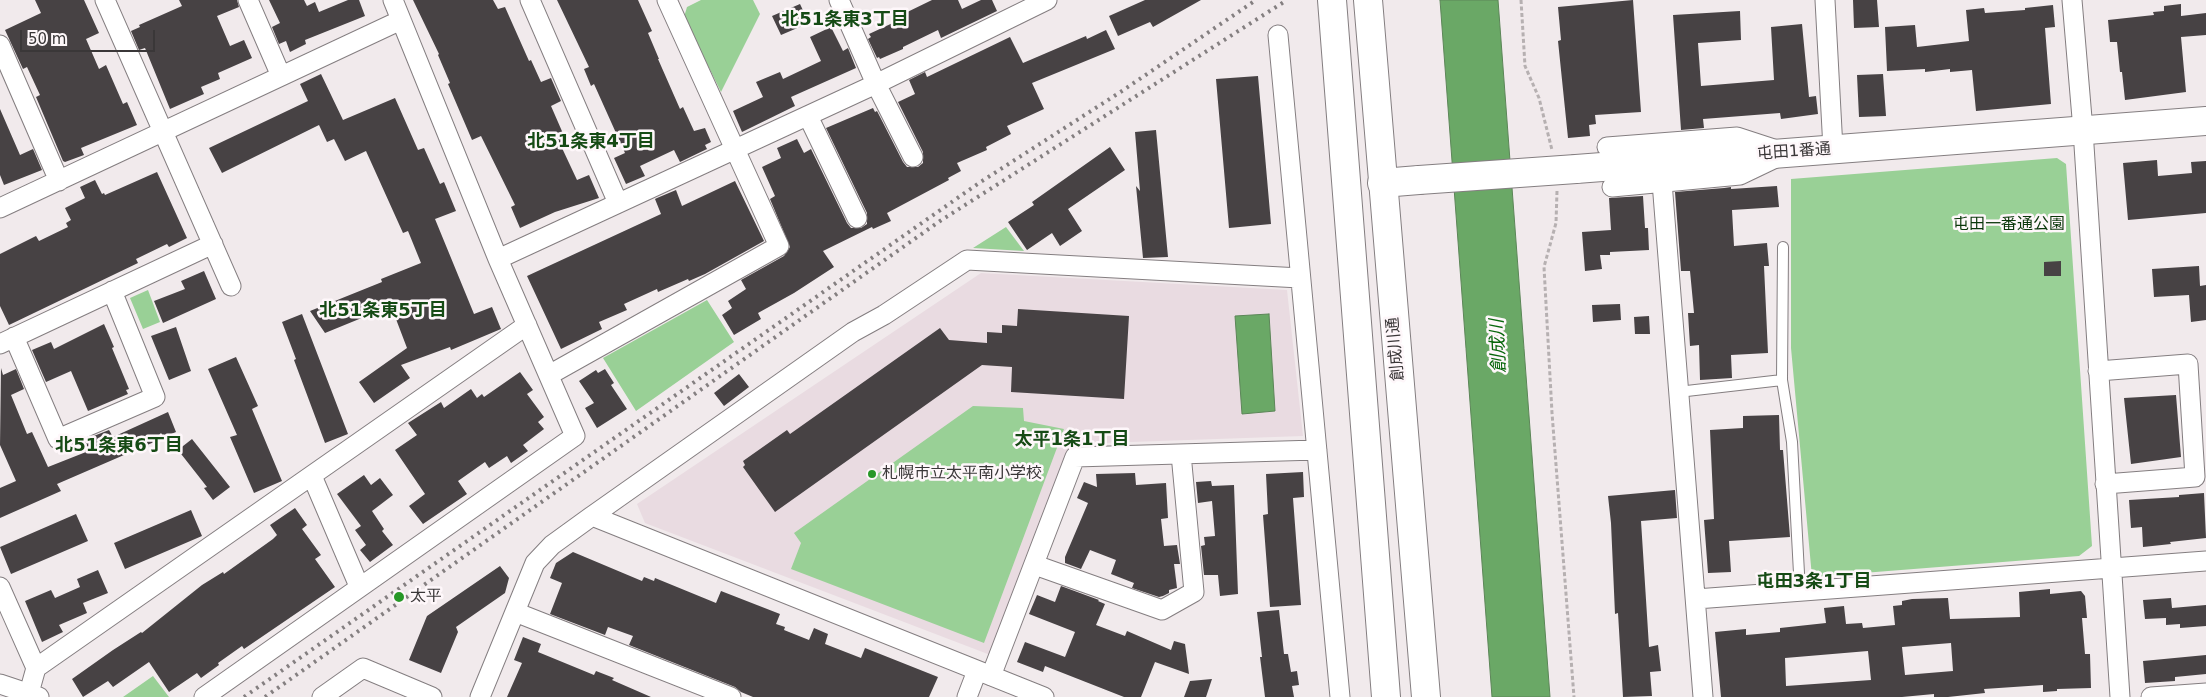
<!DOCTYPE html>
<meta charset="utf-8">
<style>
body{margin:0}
#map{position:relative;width:2206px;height:697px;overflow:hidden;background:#f1eaec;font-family:"DejaVu Sans",sans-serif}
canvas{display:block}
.scale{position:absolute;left:20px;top:30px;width:135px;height:22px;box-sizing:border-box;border:2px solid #3a3738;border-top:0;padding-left:6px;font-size:15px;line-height:18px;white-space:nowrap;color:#3a3738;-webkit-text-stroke:4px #fef7fa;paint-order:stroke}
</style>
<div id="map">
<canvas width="2206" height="697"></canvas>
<div class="scale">50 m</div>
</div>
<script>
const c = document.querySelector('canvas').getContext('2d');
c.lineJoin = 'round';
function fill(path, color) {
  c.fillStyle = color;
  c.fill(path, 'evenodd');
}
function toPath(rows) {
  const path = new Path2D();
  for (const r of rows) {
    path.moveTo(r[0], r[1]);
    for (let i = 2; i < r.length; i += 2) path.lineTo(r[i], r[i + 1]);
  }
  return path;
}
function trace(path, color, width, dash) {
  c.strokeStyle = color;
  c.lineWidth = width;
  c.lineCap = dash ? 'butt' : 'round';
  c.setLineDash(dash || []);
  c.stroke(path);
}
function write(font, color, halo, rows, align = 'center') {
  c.font = font + ' "DejaVu Sans","Noto Sans JP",sans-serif';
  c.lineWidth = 5;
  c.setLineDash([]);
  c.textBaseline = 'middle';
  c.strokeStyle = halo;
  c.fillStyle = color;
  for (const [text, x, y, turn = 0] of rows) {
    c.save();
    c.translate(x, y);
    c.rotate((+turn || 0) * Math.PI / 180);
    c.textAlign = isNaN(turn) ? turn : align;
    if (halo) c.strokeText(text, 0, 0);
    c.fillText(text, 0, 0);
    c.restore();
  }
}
const built = toPath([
 [981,273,1287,290,1303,436,1073,444,993,656,645,523,637,504]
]);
const green = toPath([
 [701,0,753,0,760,14,721,92,684,17,687,7],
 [2057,158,2066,164,2092,546,2079,556,1812,577,1791,348,1791,179],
 [1006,227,1024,251,973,248],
 [148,290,160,322,143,329,130,298],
 [707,300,734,342,636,411,603,358],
 [973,406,1023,408,1024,421,1064,429,984,643,791,569,801,543,794,533],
 [153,676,169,697,123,697]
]);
const water = toPath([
 [1440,0,1498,0,1550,697,1492,697,1440,0],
 [1269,314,1275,411,1242,414,1235,316,1269,314]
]);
const building = toPath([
 [35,0,84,0,99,33,86,39,99,69,106,65,123,104,127,102,137,125,81,148,84,155,65,162,63,161,36,97,40,95,27,67,23,69,5,30,41,13],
 [179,0,237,0,239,7,217,16,230,46,244,40,252,58,218,73,220,79,201,87,204,94,170,109,145,48,139,50,131,31,140,27,139,25,182,6],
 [269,0,304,0,307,6,315,2,319,12,348,0,359,0,365,16,305,40,306,44,290,52,286,41,279,44,272,27,280,23],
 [413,0,493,0,498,9,505,7,529,61,531,60,541,82,551,78,561,101,551,106,568,145,562,148,577,180,589,175,599,198,555,212,520,228,511,207,515,205,481,136,472,140,448,84,450,83,438,55,439,54],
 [557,0,638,0,652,31,648,33,659,59,658,59,680,109,683,107,694,131,705,128,711,142,705,145,707,149,680,162,674,150,640,166,645,176,626,184,614,158,625,153,594,84,591,86,584,69,589,67],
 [932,0,958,0,962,9,981,0,992,0,997,11,941,38,938,30,903,47,903,49,880,59,879,57,877,58,868,39,871,37,869,34,897,21,895,18],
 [1145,0,1201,0,1153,27,1150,22,1118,36,1109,16],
 [1633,0,1641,112,1595,115,1596,124,1589,125,1590,136,1568,138,1558,41,1561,40,1558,7],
 [1853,0,1877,0,1879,27,1854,28],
 [800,4,809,23,781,35,772,16],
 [2181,4,2181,16,2206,13,2206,35,2181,37,2186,92,2125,100,2122,72,2120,72,2117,42,2110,42,2108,20,2154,15,2153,12,2164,11,2164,6],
 [2053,5,2055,27,2045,28,2051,104,1976,111,1972,70,1950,72,1950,69,1925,72,1925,69,1887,71,1885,27,1915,25,1917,47,1969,41,1966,10,1984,8,1985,13,2025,10,2025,8],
 [1740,11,1741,40,1698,43,1701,86,1774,80,1771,27,1802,24,1809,97,1816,96,1818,114,1781,119,1780,113,1703,119,1704,128,1681,130,1673,15],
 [831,27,843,51,848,48,856,68,791,97,795,106,742,132,733,111,763,97,756,82,780,72,783,79,821,61,810,37],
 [1106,30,1115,49,1032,83,1044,109,1007,126,1011,134,986,147,987,150,957,163,961,171,948,178,949,180,887,213,891,221,873,229,872,227,823,251,834,267,794,293,758,313,761,319,734,335,722,315,732,308,728,301,746,289,741,280,784,256,790,247,770,199,775,196,762,167,781,158,777,148,797,139,804,153,811,149,847,223,851,228,861,228,867,224,867,213,826,128,873,108,875,112,877,111,903,162,907,167,918,167,923,163,923,152,898,102,915,94,909,80,925,72,927,77,1010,37,1023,63,1086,36,1087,39],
 [321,74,343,120,395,98,418,150,424,148,440,184,444,182,456,211,435,219,474,314,492,307,501,329,451,350,450,347,401,365,410,378,374,403,359,382,407,348,391,306,325,333,310,311,382,282,381,279,421,263,408,231,403,233,366,151,345,161,334,139,327,142,319,125,222,173,209,148,308,101,300,84],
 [1883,74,1886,116,1859,117,1857,75],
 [1258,76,1271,224,1229,228,1216,79],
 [0,109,20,155,33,149,42,170,4,185,0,175],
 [1156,130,1168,257,1143,258,1136,186,1140,191,1135,132],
 [1110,147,1125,170,1068,209,1082,231,1060,246,1052,233,1027,250,1008,222,1034,205,1032,202],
 [2157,160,2158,176,2192,173,2191,162,2206,161,2206,213,2128,220,2123,163],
 [157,172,187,238,169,247,167,244,136,259,138,263,9,325,0,306,0,254,36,236,39,241,68,227,66,223,71,220,65,208,85,198,80,187,95,180,102,194,104,193,105,195],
 [735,181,764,241,705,274,689,281,688,279,658,292,657,289,624,304,627,310,599,322,602,329,561,349,527,276,661,214,655,199,657,198,676,190,682,206],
 [1777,186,1779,207,1732,210,1734,246,1767,243,1769,266,1764,266,1768,353,1731,355,1732,378,1700,380,1699,345,1690,346,1688,313,1694,313,1690,271,1681,271,1675,192,1724,188,1731,187,1731,189],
 [1643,196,1645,228,1648,228,1649,250,1610,252,1610,255,1600,255,1602,269,1585,271,1582,232,1611,230,1609,198],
 [2061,261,2061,276,2044,276,2044,262],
 [2199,266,2200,286,2206,285,2206,320,2191,322,2189,295,2154,297,2152,269],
 [204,271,216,299,163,323,154,301,185,289,181,281],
 [1620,304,1621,320,1593,322,1592,305],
 [1018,309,1129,316,1124,399,1011,392,1012,367,982,365,775,512,743,467,745,465,743,461,787,430,790,434,940,328,949,340,987,343,987,332,1002,333,1002,325,1017,326],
 [302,314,348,434,325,443,294,360,296,359,282,322],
 [1649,316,1650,334,1635,334,1634,317],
 [104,324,114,347,112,348,129,389,126,390,128,394,88,411,71,371,46,382,32,350,51,342,54,349],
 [176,327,191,371,169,380,151,336],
 [236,357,258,406,252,409,282,481,254,493,230,437,237,435,208,369],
 [1,368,3,375,16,369,24,389,11,395,27,434,32,432,48,467,86,452,81,441,109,430,113,437,168,412,176,432,164,437,161,433,159,435,161,439,57,484,61,491,0,518,0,488,16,481,0,445],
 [605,369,614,383,611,385,627,409,597,428,585,408,594,403,579,381,596,370,598,373],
 [520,372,533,390,527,394,544,417,538,422,544,429,523,445,528,451,511,463,507,456,489,468,485,462,458,481,467,494,423,524,409,506,425,494,395,450,417,435,408,423,441,402,444,408,471,389,477,398,482,394,484,397],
 [739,374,749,387,724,406,714,393],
 [2176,395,2181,457,2131,464,2124,398],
 [1779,415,1780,450,1783,450,1790,537,1729,541,1731,572,1708,573,1704,520,1714,519,1710,430,1743,428,1743,416],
 [192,439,230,487,213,500,204,488,207,487,178,450],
 [1303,472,1304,497,1293,498,1301,605,1270,607,1263,515,1268,514,1266,474],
 [1135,473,1136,485,1166,483,1168,518,1161,519,1164,546,1177,545,1180,564,1174,564,1177,588,1169,590,1169,593,1163,596,1159,597,1132,588,1134,583,1111,574,1116,560,1090,550,1081,569,1065,563,1065,557,1088,503,1077,498,1084,482,1097,487,1096,474],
 [364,475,371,485,380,478,393,495,372,511,384,529,382,531,393,545,370,562,360,550,366,545,355,530,361,526,337,494],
 [1211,481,1212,486,1234,485,1238,594,1220,596,1218,575,1204,575,1201,546,1205,545,1204,537,1215,536,1212,501,1198,503,1196,482],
 [1675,490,1677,518,1641,521,1649,647,1658,645,1661,671,1650,672,1652,696,1623,697,1618,613,1615,614,1611,523,1608,496],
 [2204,493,2206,538,2170,542,2171,544,2143,547,2142,527,2131,528,2129,500,2179,497,2179,495],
 [295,508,307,525,302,529,321,555,315,559,335,587,244,649,242,646,218,663,219,665,201,678,197,673,169,692,149,662,113,687,108,681,83,697,72,679,113,650,141,632,142,633,202,585,223,572,224,574,273,539,277,535,270,525],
 [191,510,202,536,125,569,114,543],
 [76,514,88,541,11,574,0,547],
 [573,552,642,581,644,577,654,581,655,578,716,603,721,591,780,614,776,624,785,627,784,630,809,640,814,628,828,634,825,644,861,658,865,648,938,677,929,697,753,697,741,692,735,687,629,645,633,636,608,627,605,635,550,614,562,583,550,578,556,563],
 [500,566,509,578,505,593,456,627,458,632,441,673,409,660,427,616],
 [98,570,108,593,83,603,87,613,59,625,63,632,42,642,25,601,51,590,55,598,80,587,77,579],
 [1061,586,1099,600,1098,601,1105,604,1096,625,1125,636,1127,631,1171,650,1174,641,1185,644,1189,674,1155,662,1141,697,1124,697,1045,666,1043,672,1017,662,1025,642,1065,657,1075,632,1029,614,1037,595,1055,602],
 [2050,589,2050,594,2081,591,2085,596,2087,618,2082,618,2085,654,2090,654,2091,688,2057,689,2057,691,2043,692,2043,685,1984,689,1985,693,1948,697,1934,697,1934,694,1902,697,1721,697,1715,632,1746,629,1746,635,1780,632,1780,628,1826,623,1824,608,1844,606,1846,624,1862,623,1863,628,1895,625,1893,606,1902,605,1902,601,1912,599,1948,598,1950,619,2020,617,2019,592],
 [1951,643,1953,671,1905,675,1902,647],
 [1868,651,1871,680,1786,686,1785,658],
 [2171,598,2172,608,2206,605,2206,626,2180,628,2180,624,2166,625,2166,618,2145,619,2143,600],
 [1279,610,1284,654,1288,654,1291,672,1297,671,1299,685,1292,686,1294,697,1265,697,1260,657,1262,657,1257,612],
 [523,637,541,644,538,652,594,675,596,671,614,678,612,680,651,697,507,697,522,663,514,660],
 [2206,655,2206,674,2175,677,2175,681,2145,683,2143,661],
 [1212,679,1206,697,1184,697,1190,681]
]);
const path = toPath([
 [1521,0,1525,66,1539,98,1552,150],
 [1557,191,1556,223,1544,267,1552,413,1574,697]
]);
const lane = toPath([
 [1782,380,1792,442,1800,592],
 [1678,392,1782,380,1783,247]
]);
const street = toPath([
 [105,0,231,286],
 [248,0,281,76],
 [530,0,618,203],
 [839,0,876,84,913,157],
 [1825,0,1833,149],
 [2072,0,2083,130,2120,697],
 [1278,35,1340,697],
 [0,45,59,181],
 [808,116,857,218],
 [1607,147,1737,137,1786,153,1740,175,1612,187],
 [1662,182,1703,697],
 [0,208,401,20],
 [498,259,876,84,1047,0],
 [14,337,58,439,155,397,112,291],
 [0,344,213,244],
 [2098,371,2188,364,2195,477,2105,484],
 [549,375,779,246,667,0],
 [312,476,359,586],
 [592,516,853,332,884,315,967,260,1300,278],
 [1035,565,1162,610,1194,592,1181,454],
 [0,587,36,668,29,693],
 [1696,599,2206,561],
 [515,612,731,697],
 [36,668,527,325],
 [991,676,1075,457,1317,450],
 [0,684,39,697],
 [204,697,575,436,498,259,393,0],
 [322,697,363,668,432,697],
 [480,697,535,563,552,545,592,516,1044,697],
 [967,697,977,671],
 [2151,697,2206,693]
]);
const secondary = toPath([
 [1576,169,2206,121],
 [1382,183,1419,180]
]);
const highway = toPath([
 [1332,0,1386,697],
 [1368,0,1426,697]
]);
const rail = toPath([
 [244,697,979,183,1122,91,1256,0],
 [265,697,940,221,1287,0]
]);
const secondaryBridge = toPath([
 [1419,180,1576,169]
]);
const markers = [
 [872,474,5,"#279827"],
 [399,597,6,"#279827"]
];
const streetNames = [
 ["屯田1番通",1794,152,-4],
 ["創成川通",1396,349,-95]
];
const parkNames = [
 ["屯田一番通公園",2009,225]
];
const poiNames = [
 ["札幌市立太平南小学校",882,474],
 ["太平",410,597]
];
const neighbourhoodNames = [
 ["北51条東3丁目",845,20],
 ["北51条東4丁目",591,142],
 ["北51条東5丁目",383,311],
 ["太平1条1丁目",1072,440],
 ["北51条東6丁目",119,446],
 ["屯田3条1丁目",1814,582]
];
const waterNames = [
 ["創成川",1499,346,-93]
];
fill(built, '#e9dbe1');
fill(green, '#99d096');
fill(water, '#6aa866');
trace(water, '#5c8658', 1);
fill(building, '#474244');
trace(lane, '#847e80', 12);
trace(street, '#847e80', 21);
trace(secondary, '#847e80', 30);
trace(highway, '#847e80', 30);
trace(path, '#b6b0b1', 3, [4, 2.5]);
trace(lane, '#fff', 10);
trace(street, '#fff', 19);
trace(secondary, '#fff', 28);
trace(highway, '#fff', 28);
trace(rail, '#847f80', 4, [2.5, 5]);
trace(secondaryBridge, '#847e80', 30, []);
trace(secondaryBridge, '#fff', 28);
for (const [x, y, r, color] of markers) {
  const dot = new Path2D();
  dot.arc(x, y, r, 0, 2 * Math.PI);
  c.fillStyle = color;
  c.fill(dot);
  trace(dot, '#fef7fa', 2);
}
write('16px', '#3a3738', '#fef7fa', streetNames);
write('16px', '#0a370a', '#fef7fa', parkNames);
write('16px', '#3a3738', '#fef7fa', poiNames, 'left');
write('bold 18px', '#164b15', '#fef7fa', neighbourhoodNames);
write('italic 18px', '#07660b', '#fef7fa', waterNames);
</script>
